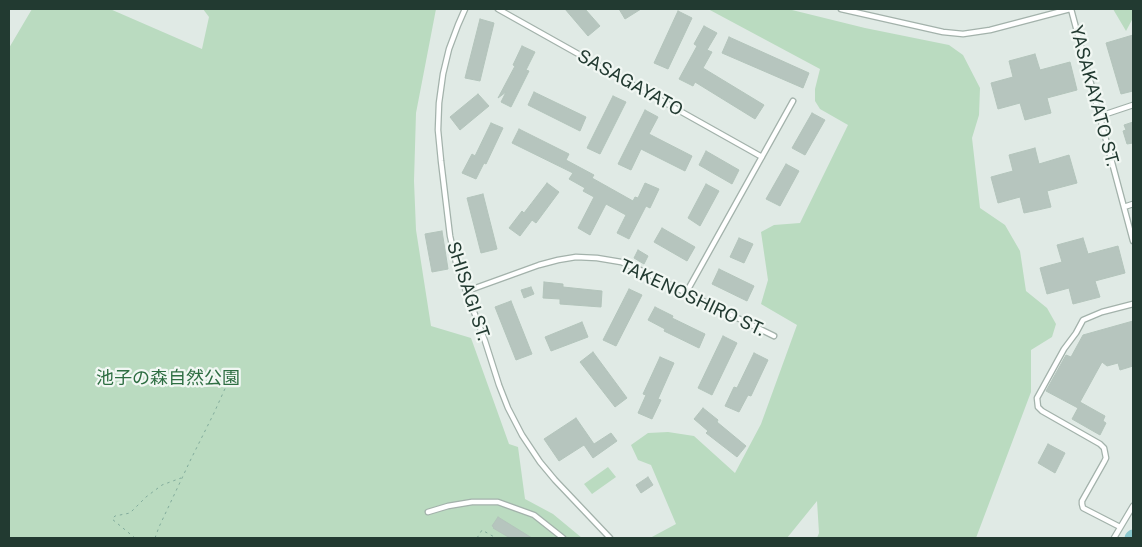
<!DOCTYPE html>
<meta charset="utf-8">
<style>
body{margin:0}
#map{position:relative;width:1142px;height:547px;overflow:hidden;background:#e0eae5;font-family:"Public Sans",sans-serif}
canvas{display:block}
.frame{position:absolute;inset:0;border:10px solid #223a31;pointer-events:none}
</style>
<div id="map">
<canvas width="1142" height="547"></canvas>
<div class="frame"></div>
</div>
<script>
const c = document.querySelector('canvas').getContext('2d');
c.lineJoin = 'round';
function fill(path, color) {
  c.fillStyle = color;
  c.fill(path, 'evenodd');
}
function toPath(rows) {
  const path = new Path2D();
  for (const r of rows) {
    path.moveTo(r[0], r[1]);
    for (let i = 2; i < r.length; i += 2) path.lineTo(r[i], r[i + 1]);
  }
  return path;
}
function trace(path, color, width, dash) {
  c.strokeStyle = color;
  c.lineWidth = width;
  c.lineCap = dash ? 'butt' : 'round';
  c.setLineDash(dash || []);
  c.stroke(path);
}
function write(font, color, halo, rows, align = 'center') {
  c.font = font + ' "Public Sans","Noto Sans JP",sans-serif';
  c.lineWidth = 4.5;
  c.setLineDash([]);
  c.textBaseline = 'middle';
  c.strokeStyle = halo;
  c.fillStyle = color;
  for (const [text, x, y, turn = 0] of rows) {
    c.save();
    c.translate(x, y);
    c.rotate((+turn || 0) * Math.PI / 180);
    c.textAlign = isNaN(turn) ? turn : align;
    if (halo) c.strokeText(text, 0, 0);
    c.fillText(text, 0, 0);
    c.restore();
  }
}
const green = toPath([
 [32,9,110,9,202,49,209,17,203,9,436,9,416,113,414,181,416,230,431,326,471,338,509,444,518,447,525,499,553,514,582,538,9,538,9,48],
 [708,9,788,9,865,28,949,45,963,55,980,88,979,115,972,138,980,208,1005,225,1020,251,1026,291,1047,308,1056,324,1052,337,1031,350,1031,392,976,538,817,538,819,533,817,501,787,538,650,538,676,524,651,465,638,460,631,445,648,433,668,432,694,436,735,473,761,424,797,325,761,304,768,280,761,232,774,225,800,223,848,125,820,109,815,101,815,89,820,69],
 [1113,9,1133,9,1133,18,1126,31],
 [608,467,616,477,592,494,584,484]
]);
const river = toPath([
 [1132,538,1133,537]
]);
const building = toPath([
 [565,9,585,9,600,26,588,36,565,9],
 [619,9,641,9,625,19,619,9],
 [678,11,692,18,668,69,654,63,678,11],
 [480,19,494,23,480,81,465,78,480,19],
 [704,26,717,33,707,50,712,52,703,68,764,105,755,119,695,82,693,86,679,79,697,46,694,44,704,26],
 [1133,35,1133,91,1121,94,1106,43,1133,35],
 [729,37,809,73,803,88,722,53,729,37],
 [522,46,535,52,526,70,529,71,511,107,501,102,506,92,498,98,515,66,513,65,522,46],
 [1035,54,1040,70,1070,62,1077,90,1047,98,1051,113,1025,120,1020,103,998,109,991,83,1013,77,1009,61,1035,54],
 [534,92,586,117,580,131,528,105,534,92],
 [478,94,489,106,460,130,450,117,478,94],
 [613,96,626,102,600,154,587,148,613,96],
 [645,110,658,117,649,134,692,156,685,171,641,149,631,170,618,164,645,110],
 [812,113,825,120,805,155,792,148,812,113],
 [1133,122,1133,143,1127,144,1123,131,1126,130,1124,125,1133,122],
 [491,123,503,128,486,164,484,163,476,179,462,173,472,154,475,156,491,123],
 [519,129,569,154,566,160,594,175,592,178,633,201,635,197,638,198,645,183,659,189,650,208,646,206,629,239,617,233,626,215,606,204,590,235,578,228,594,197,583,191,585,188,569,179,573,173,512,143,519,129],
 [1035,148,1039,164,1069,155,1077,183,1047,191,1051,207,1038,210,1024,213,1020,197,998,203,991,177,1013,171,1009,155,1035,148],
 [706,151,739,170,732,184,699,165,706,151],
 [786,164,799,171,780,206,766,199,786,164],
 [547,183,559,192,536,223,532,220,520,236,509,228,522,211,524,213,547,183],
 [706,184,719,191,700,226,688,218,706,184],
 [483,194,497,249,481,253,467,198,483,194],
 [662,228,695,247,687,261,654,242,662,228],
 [442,231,448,269,432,272,425,234,442,231],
 [739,238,753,244,744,263,730,257,739,238],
 [1083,238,1088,254,1118,246,1125,273,1095,281,1100,297,1073,304,1069,288,1047,294,1040,268,1062,262,1057,245,1083,238],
 [638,250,648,256,644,264,634,258,638,250],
 [719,269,754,286,747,301,712,284,719,269],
 [544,282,563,284,563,287,602,291,601,307,560,304,560,299,543,298,544,282],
 [531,287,534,294,524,298,521,290,531,287],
 [629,289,642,295,616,346,603,340,629,289],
 [511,301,532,354,516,360,495,307,511,301],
 [655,307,673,316,672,318,705,334,699,348,664,331,665,329,648,320,655,307],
 [1133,321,1133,366,1120,370,1118,363,1107,366,1102,362,1080,402,1105,416,1103,421,1106,423,1100,435,1072,419,1078,408,1046,391,1066,355,1071,357,1083,335,1133,321],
 [582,322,588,337,551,351,545,337,582,322],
 [723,336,737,343,712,395,698,388,723,336],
 [593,352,627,398,615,407,580,362,593,352],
 [754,353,768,360,751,396,748,395,739,412,725,406,734,387,737,388,754,353],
 [660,357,674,363,658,399,661,400,652,419,638,413,646,395,643,394,660,357],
 [703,408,718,420,717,422,746,446,737,457,706,433,708,431,694,419,703,408],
 [576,418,594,444,611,433,617,441,593,458,584,445,559,461,544,439,576,418],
 [1048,444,1065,453,1055,473,1038,463,1048,444],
 [648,477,653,485,641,493,636,485,648,477],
 [498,517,532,538,510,538,493,528,494,527,492,526,498,517]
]);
const path = toPath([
 [135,538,112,519,115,516,130,513,146,497,162,485,181,478],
 [155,538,159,527,191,459,214,413,228,382],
 [477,538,482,530,496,538]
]);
const lane = toPath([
 [465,9,458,25,449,49,443,74,439,103,438,130,441,161,450,236,457,267,485,341,499,385,508,408,522,435,540,462,555,480,610,538],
 [498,9,762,157],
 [841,9,943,32,963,34,990,30,1070,9],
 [1071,9,1133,241],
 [1100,116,1133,105],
 [1124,207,1133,204],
 [467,291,539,265,558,260,576,257,597,258,621,262,638,269,774,336],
 [686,293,793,101],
 [428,512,448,506,472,502,498,502,534,515,563,538],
 [1120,527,1083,508,1082,504,1082,501,1104,462,1106,458,1104,448,1100,444,1042,411,1038,407,1037,398,1064,349,1076,333,1083,320,1102,312,1133,304],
 [1114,538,1133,506]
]);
const streetNames = [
 ["SASAGAYATO",630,83,29],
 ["YASAKAYATO ST.",1094,96,75],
 ["SHISAGI ST.",468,291,72],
 ["TAKENOSHIRO ST.",692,298,25]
];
const parkNames = [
 ["池子の森自然公園",168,378]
];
fill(green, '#badbc0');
trace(river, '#8bc8cd', 15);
fill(building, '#b6c5be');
trace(building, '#b3c4bb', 1);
trace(lane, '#a3b2ab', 7);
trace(path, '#82ac9c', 1, [2.5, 4]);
trace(lane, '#fff', 4.5);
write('18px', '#223a31', '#f1f7f3', streetNames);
write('18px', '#2e6e42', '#f1f7f3', parkNames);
</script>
